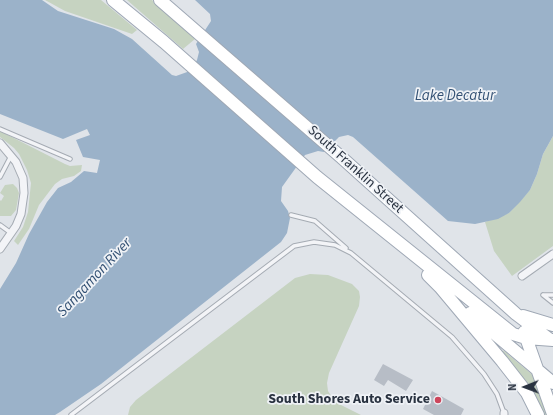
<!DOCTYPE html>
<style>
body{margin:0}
#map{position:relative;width:553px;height:415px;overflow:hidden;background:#e0e4e9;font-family:"Source Sans 3",sans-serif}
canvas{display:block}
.north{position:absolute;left:505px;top:367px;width:40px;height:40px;-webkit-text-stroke:3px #eff2f6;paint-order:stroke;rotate:269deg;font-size:11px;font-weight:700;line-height:16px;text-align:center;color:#293240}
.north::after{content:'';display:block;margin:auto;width:14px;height:18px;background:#293240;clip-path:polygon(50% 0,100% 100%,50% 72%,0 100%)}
</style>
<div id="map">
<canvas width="553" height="415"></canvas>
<div class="north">N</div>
</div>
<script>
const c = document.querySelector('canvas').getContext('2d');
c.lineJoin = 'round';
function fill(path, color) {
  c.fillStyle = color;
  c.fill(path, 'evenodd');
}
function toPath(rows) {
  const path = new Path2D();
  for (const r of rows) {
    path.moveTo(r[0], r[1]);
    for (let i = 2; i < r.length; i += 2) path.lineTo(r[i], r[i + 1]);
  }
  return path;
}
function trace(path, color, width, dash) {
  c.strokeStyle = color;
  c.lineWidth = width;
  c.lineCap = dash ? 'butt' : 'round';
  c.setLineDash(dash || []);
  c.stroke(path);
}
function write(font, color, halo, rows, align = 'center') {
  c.font = font + ' "Source Sans 3",sans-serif';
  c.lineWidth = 3.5;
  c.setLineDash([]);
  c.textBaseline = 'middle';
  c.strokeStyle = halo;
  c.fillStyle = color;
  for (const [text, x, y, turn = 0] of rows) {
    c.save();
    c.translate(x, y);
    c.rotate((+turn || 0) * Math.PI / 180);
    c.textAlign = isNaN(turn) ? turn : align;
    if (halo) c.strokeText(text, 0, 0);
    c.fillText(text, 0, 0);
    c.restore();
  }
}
const green = toPath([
 [45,0,101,0,137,30,132,34,65,11],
 [127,0,152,0,195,39,183,49],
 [0,131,65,164,70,166,82,165,81,171,74,176,62,179,55,184,39,205,29,229,18,245,14,241,23,227,28,212,31,183,27,170,19,154,14,148,0,137],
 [553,136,553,246,512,276,494,251,485,222,509,213,530,190,537,174,543,154],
 [13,184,17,188,19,193,16,210,11,216,0,216,0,200,1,201,4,196,0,193,5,185],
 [310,274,328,275,352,284,359,291,360,297,359,306,329,373,327,383,328,391,335,402,361,415,128,415,130,407,136,400,295,278],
 [498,350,504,351,534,376,547,415,541,415]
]);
const water = toPath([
 [0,0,42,0,58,11,114,29,132,39,172,75,176,76,190,71,197,60,199,52,196,44,211,21,210,14,195,0,553,0,553,136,543,154,537,174,530,190,520,202,509,213,498,219,475,224,448,221,353,137,348,135,339,137,324,152,318,151,305,155,282,187,281,201,288,211,290,218,287,233,281,242,101,384,60,412,55,415,0,415,0,289,16,263,29,234,47,202,58,188,71,182,84,171,97,173,100,160,83,157,76,140,90,135,87,129,63,139,0,114]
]);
const building = toPath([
 [383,364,413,380,406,391,388,380,384,386,374,380],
 [432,391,464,409,461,415,434,415,423,409]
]);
const lane = toPath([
 [0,129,70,159],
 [0,177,11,156],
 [291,215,315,221,346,248],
 [0,225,11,233],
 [543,295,553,303],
 [543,295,553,295],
 [71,415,294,246,314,242,335,245,351,253,452,337,484,374,497,394,504,413]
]);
const street = toPath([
 [0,143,16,162,23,178,24,193,21,214,16,226,0,249],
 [522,276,553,254],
 [504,413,504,415]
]);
const primary = toPath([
 [113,0,164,42,317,177,513,334,526,338,553,340],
 [160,0,341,157,516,314,549,339],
 [428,275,440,287,502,361,527,393,538,415],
 [470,313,553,383],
 [523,316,553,325],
 [524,332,553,414]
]);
const markers = [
 [438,400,4,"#cd465c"]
];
const streetNames = [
 ["South Franklin Street",355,170,42]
];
const poiNames = [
 ["South Shores Auto Service",430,400]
];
const waterNames = [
 ["Lake Decatur",455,97],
 ["Sangamon River",95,278,-47]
];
fill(green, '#c6d3c1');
fill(water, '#9bb2c9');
fill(building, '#b7bdc6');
trace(lane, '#a5abb3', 5.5);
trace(street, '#a5abb3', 9);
trace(primary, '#9fa8b5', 14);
trace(lane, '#f3f4f7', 3.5);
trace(street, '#f3f4f7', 7);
trace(primary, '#fff', 12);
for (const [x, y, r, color] of markers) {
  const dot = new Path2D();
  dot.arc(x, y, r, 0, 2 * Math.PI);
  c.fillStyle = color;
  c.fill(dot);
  trace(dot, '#eff2f6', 1.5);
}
write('14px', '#293240', '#eff2f6', streetNames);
write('bold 14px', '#293240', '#eff2f6', poiNames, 'right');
write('italic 15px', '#335174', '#eff2f6', waterNames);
</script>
